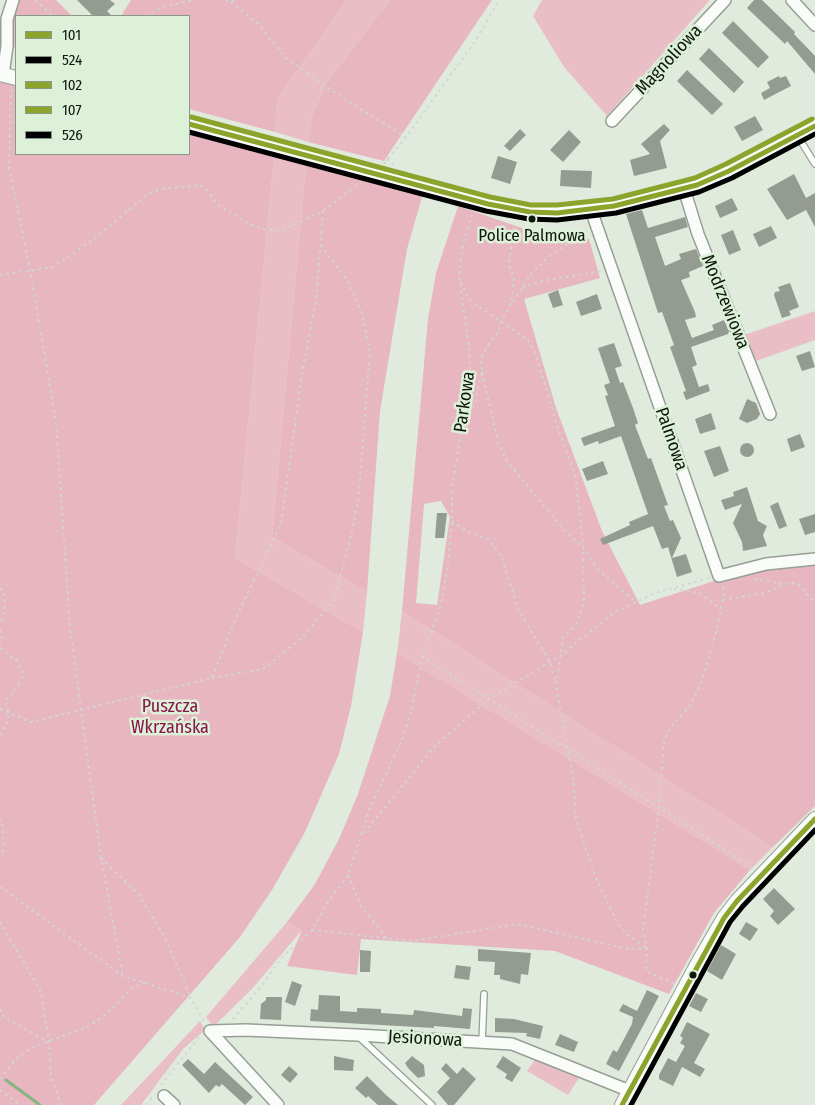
<!DOCTYPE html>
<meta charset="utf-8">
<style>
body{margin:0}
#map{position:relative;width:815px;height:1105px;overflow:hidden;background:#e0ebde;font-family:"Fira Sans Condensed",sans-serif}
canvas{display:block}
.legend{position:absolute;left:15px;top:15px;width:175px;height:140px;box-sizing:border-box;background:#dcf1d8;border:1px solid #8a9987;margin:0;padding:6px 9px;list-style:none;font-size:15px;color:#0f160d}
.legend li{display:flex;align-items:center;gap:10px;height:25px}
.legend b{width:25px;border:1px solid #8a9987}
</style>
<div id="map">
<canvas width="815" height="1105"></canvas>
<ul class="legend">
<li><b style="height:6px;background:#8ca42c"></b>101</li>
<li><b style="height:6px;background:#000"></b>524</li>
<li><b style="height:6px;background:#8ca42c"></b>102</li>
<li><b style="height:6px;background:#8ca42c"></b>107</li>
<li><b style="height:6px;background:#000"></b>526</li>
</ul>
</div>
<script>
const c = document.querySelector('canvas').getContext('2d');
c.lineJoin = 'round';
function fill(path, color) {
  c.fillStyle = color;
  c.fill(path, 'evenodd');
}
function toPath(rows) {
  const path = new Path2D();
  for (const r of rows) {
    if (r.length === 3) {
      path.moveTo(r[0] + r[2], r[1]);
      path.arc(r[0], r[1], r[2], 0, 2 * Math.PI);
      continue;
    }
    path.moveTo(r[0], r[1]);
    for (let i = 2; i < r.length; i += 2) path.lineTo(r[i], r[i + 1]);
  }
  return path;
}
function trace(path, color, width, dash) {
  c.strokeStyle = color;
  c.lineWidth = width;
  c.lineCap = dash ? 'butt' : 'round';
  c.setLineDash(dash || []);
  c.stroke(path);
}
function write(font, color, halo, rows, align = 'center') {
  c.font = font + ' "Fira Sans Condensed",sans-serif';
  c.lineWidth = 5;
  c.setLineDash([]);
  c.textBaseline = 'middle';
  c.strokeStyle = halo;
  c.fillStyle = color;
  for (const [text, x, y, turn = 0] of rows) {
    c.save();
    c.translate(x, y);
    c.rotate((+turn || 0) * Math.PI / 180);
    c.textAlign = isNaN(turn) ? turn : align;
    if (halo) c.strokeText(text, 0, 0);
    c.fillText(text, 0, 0);
    c.restore();
  }
}
const green = toPath([
 [347,0,390,0,326,84,312,116,308,142,275,132,277,99],
 [542,0,710,0,607,116,564,67,533,16],
 [274,157,306,165,272,537,367,592,363,632,235,558],
 [815,311,815,340,756,361,744,335],
 [402,611,773,847,750,870,397,653],
 [287,922,302,930,252,989,213,1027,206,1017],
 [200,1021,205,1030,183,1049,141,1105,121,1105],
 [536,1058,581,1075,568,1095,527,1071]
]);
const forest = toPath([
 [17,0,56,0,72,16,16,16,16,48,14,47,11,36,12,14],
 [131,0,347,0,277,99,275,132,189,109,189,16,121,16],
 [390,0,492,0,384,161,308,142,312,116,326,84],
 [0,80,16,84,16,154,189,154,189,133,274,157,235,558,363,632,351,706,339,754,305,832,272,890,240,937,94,1105,0,1105],
 [306,165,423,194,407,249,380,411,367,592,272,537],
 [458,206,522,228,589,239,600,278,524,299,556,408,602,531,640,605,714,581,795,563,815,564,815,806,773,847,402,611,428,319,436,273],
 [441,501,450,517,437,605,416,603,424,504],
 [397,653,750,870,714,913,669,994,555,951,361,939,357,975,287,966,302,930,287,922,315,884,339,839,358,794,390,696]
]);
const stream = toPath([
 [6,1080,40,1105]
]);
const building = toPath([
 [77,0,110,0,115,4,107,11,112,16,93,16],
 [754,0,762,0,795,32,794,34,815,56,815,74,787,41,785,44,747,8],
 [733,21,769,57,758,68,722,33],
 [709,48,744,82,734,93,699,59],
 [687,70,723,104,712,115,677,81],
 [779,76,780,78,786,76,791,86,764,100,761,93,770,88,767,82],
 [755,116,763,130,742,141,734,127],
 [664,124,670,130,660,141,667,168,634,176,630,160,650,154,641,144],
 [520,129,526,135,510,151,504,146],
 [569,130,581,142,563,162,550,150],
 [498,156,517,162,510,184,491,178],
 [561,170,592,171,591,188,560,186],
 [794,174,806,198,815,193,815,227,806,210,787,220,767,189],
 [732,198,738,210,720,218,715,206],
 [642,210,648,228,685,217,688,227,655,237,665,266,681,259,679,254,696,249,703,266,689,272,690,277,681,280,695,312,696,317,685,320,692,338,714,330,712,325,724,320,729,331,728,334,691,347,697,365,692,367,699,387,708,384,710,391,686,400,683,392,686,391,670,347,674,345,662,312,658,313,626,214],
 [771,226,777,238,759,247,753,234],
 [733,230,741,250,729,255,721,235],
 [790,283,799,307,789,311,791,315,782,318,774,295,775,292,780,291,778,287],
 [558,290,563,305,553,308,548,294],
 [597,294,602,309,581,316,576,302],
 [614,343,622,366,615,368,620,383,623,382,633,408,638,423,635,425,648,459,651,458,668,505,664,506,670,521,673,520,681,538,672,558,686,554,692,572,677,577,668,547,662,549,653,526,603,545,600,539,630,525,629,522,648,514,621,436,599,444,598,441,584,446,581,438,615,426,605,396,608,395,604,385,610,383,598,348],
 [810,351,815,367,802,371,796,356],
 [747,399,756,403,760,414,757,419,747,423,739,419],
 [711,413,716,429,700,434,695,419],
 [800,434,805,447,791,452,787,439],
 [747,450,7],
 [720,446,729,471,714,477,704,451],
 [603,461,608,474,587,481,582,469],
 [747,487,758,521,767,526,763,535,767,546,743,551,742,542,733,523,742,504,725,510,721,500,734,496,733,492],
 [778,502,787,526,779,529,770,506],
 [437,513,447,513,444,538,435,538],
 [815,514,815,532,805,535,799,519],
 [774,888,795,909,778,925,770,916,774,911,763,899],
 [746,922,758,929,750,941,739,934],
 [721,945,736,954,722,980,707,971],
 [478,949,531,953,528,975,521,974,520,984,500,979,500,975,494,975,495,962,478,961],
 [360,950,371,951,370,972,360,972],
 [456,965,471,967,469,980,454,978],
 [292,981,302,985,295,1006,285,1002],
 [647,990,659,996,619,1071,606,1064,613,1050,617,1052,632,1024,633,1017,619,1011,623,1004,637,1011],
 [696,993,708,999,701,1012,689,1006],
 [319,995,340,996,340,1011,357,1012,357,1008,381,1009,381,1013,413,1015,414,1010,462,1016,463,1008,472,1009,470,1029,434,1026,434,1028,310,1021,311,1009,318,1010],
 [266,997,282,997,281,1020,260,1019,261,1004,266,1000],
 [495,1018,514,1019,543,1026,540,1039,526,1036,527,1033,495,1032],
 [687,1022,710,1034,694,1063,705,1069,700,1077,682,1067,673,1086,659,1079,659,1075,668,1058,676,1062,685,1046,680,1043,683,1038,680,1036],
 [560,1034,578,1042,574,1052,555,1045],
 [334,1056,354,1060,353,1071,334,1070],
 [412,1056,424,1065,425,1076,418,1078,408,1068,405,1063],
 [503,1056,521,1068,512,1082,505,1078,507,1074,496,1067],
 [188,1059,204,1074,215,1062,253,1097,245,1105,222,1084,219,1087,216,1085,209,1093,182,1065],
 [446,1063,457,1074,463,1067,476,1079,454,1105,448,1105,437,1092,450,1078,441,1069],
 [289,1066,298,1074,290,1083,281,1075],
 [367,1076,386,1095,398,1105,378,1105,368,1096,366,1098,355,1088]
]);
const path = toPath([
 [35,0,53,16],
 [226,0,231,2,236,0],
 [231,2,258,24,286,58,338,95,406,137],
 [146,16,163,7,193,0],
 [11,89,9,168,30,269,56,422,70,627,101,858,123,976],
 [387,159,395,166],
 [384,164,406,137,476,40,499,0],
 [0,275,53,267,95,238,148,194,161,189,200,185,207,190,217,204,247,223,263,229,280,231,323,211,361,182],
 [461,282,469,300,528,340,535,352,558,428,575,474,583,543,584,603,576,625,563,638,556,686,574,783,576,820,596,878,618,924,628,935,647,948],
 [522,288,542,281,602,271],
 [513,302,532,273,547,258,577,237,588,232],
 [482,372,498,442,507,461,564,530,583,547,598,570,636,602],
 [462,431,475,403,482,372,481,358,489,344,498,332,502,320,511,304,514,277,510,269,509,262,515,223],
 [452,521,470,533,488,539,501,555,519,611,550,662,556,684],
 [754,579,784,584],
 [0,588,4,594,5,611,0,625],
 [674,589,700,593,721,609],
 [723,600,765,593,784,584,797,583,815,603],
 [0,630,2,638,0,644],
 [0,648,17,661,24,674,14,692,5,701,9,713,7,723,0,735],
 [422,656,752,867],
 [212,678,263,669,302,638,334,599,350,540,358,502,370,352,362,313,349,283,319,243],
 [0,709,31,722,212,678,234,622,281,524,302,374,316,300,323,211],
 [0,818,3,828,4,849,0,854],
 [364,833,435,746,490,698,560,656,615,612,655,593,709,578],
 [101,858,139,895,164,936,191,997],
 [348,875,361,906,387,938],
 [0,887,123,976,191,998,205,1023],
 [0,922,41,992,49,1042],
 [312,930,413,941,517,924,628,949,647,948],
 [674,984,646,971,647,948,643,930,659,808,664,741,671,726,690,706,702,681,717,629,724,592,722,585],
 [0,1009,4,1017,49,1042,51,1077,61,1105],
 [233,1019,260,988,282,957,312,930,328,902,348,875,370,808,402,740,411,712,422,656,441,605,448,564,452,521,452,488,470,375,469,348,459,276,463,244,473,212],
 [0,1079,19,1056,38,1045,88,1027,111,1010,131,989,146,982],
 [161,1085,200,1036],
 [0,1090,20,1105],
 [146,1105,154,1095]
]);
const service = toPath([
 [797,135,815,164],
 [358,1036,432,1105],
 [482,1043,484,994]
]);
const minor = toPath([
 [792,0,815,25],
 [3,75,7,46,7,19,13,0],
 [612,121,725,0],
 [684,189,698,234,770,414],
 [591,210,719,576,766,564,815,559],
 [210,1031,246,1030,357,1035,512,1044,630,1091],
 [210,1031,278,1105],
 [164,1096,174,1105]
]);
const tertiary = toPath([
 [0,74,16,78],
 [189,124,488,204,530,212,557,213,614,206,697,185,729,171,815,126],
 [622,1105,698,963,724,918,737,901,815,819]
]);
const bus1 = toPath([
 [189,124,488,204,530,212,557,213,614,206,697,185,729,171,815,126]
]);
const bus2 = toPath([
 [189,132,486,211,529,219,557,220,616,213,699,192,732,178,815,134]
]);
const bus3 = toPath([
 [622,1105,724,918,737,901,815,819]
]);
const bus4 = toPath([
 [191,117,490,197,531,205,557,205,613,199,695,178,726,164,812,119]
]);
const bus5 = toPath([
 [631,1105,730,922,743,906,815,830]
]);
const markers = [
 [532,219,4.5,"#0f160d"],
 [693,975,4.5,"#0f160d"]
];
const busNames = [
 ["Police Palmowa",532,236]
];
const streetNames = [
 ["Magnoliowa",669,60,-47],
 ["Modrzewiowa",725,302,68],
 ["Parkowa",465,402,-82],
 ["Palmowa",671,439,71],
 ["Jesionowa",425,1039,3]
];
const parkNames = [
 ["Puszcza",170,707],
 ["Wkrzańska",170,728]
];
fill(green, '#eabec6');
fill(forest, '#e7b6c0');
trace(stream, '#87b57e', 3);
fill(building, '#949c92');
trace(service, '#969f94', 8);
trace(minor, '#969f94', 14);
trace(tertiary, '#969f94', 16);
trace(path, '#d2d6d2', 2, [2.5, 4]);
trace(service, '#fafcfa', 5.5);
trace(minor, '#fafcfa', 11);
trace(tertiary, '#fafcfa', 14);
trace(bus1, '#8ca42c', 5);
trace(bus2, '#000', 5);
trace(bus3, '#8ca42c', 5);
trace(bus4, '#8ca42c', 5);
trace(bus5, '#000', 5);
for (const [x, y, r, color] of markers) {
  const dot = new Path2D();
  dot.arc(x, y, r, 0, 2 * Math.PI);
  c.fillStyle = color;
  c.fill(dot);
  trace(dot, '#dcf1d8', 2);
}
write('17px', '#0f160d', '#dcf1d8', busNames);
write('18px', '#0f160d', '#dcf1d8', streetNames);
write('18px', '#881447', '#dcf1d8', parkNames);
</script>
